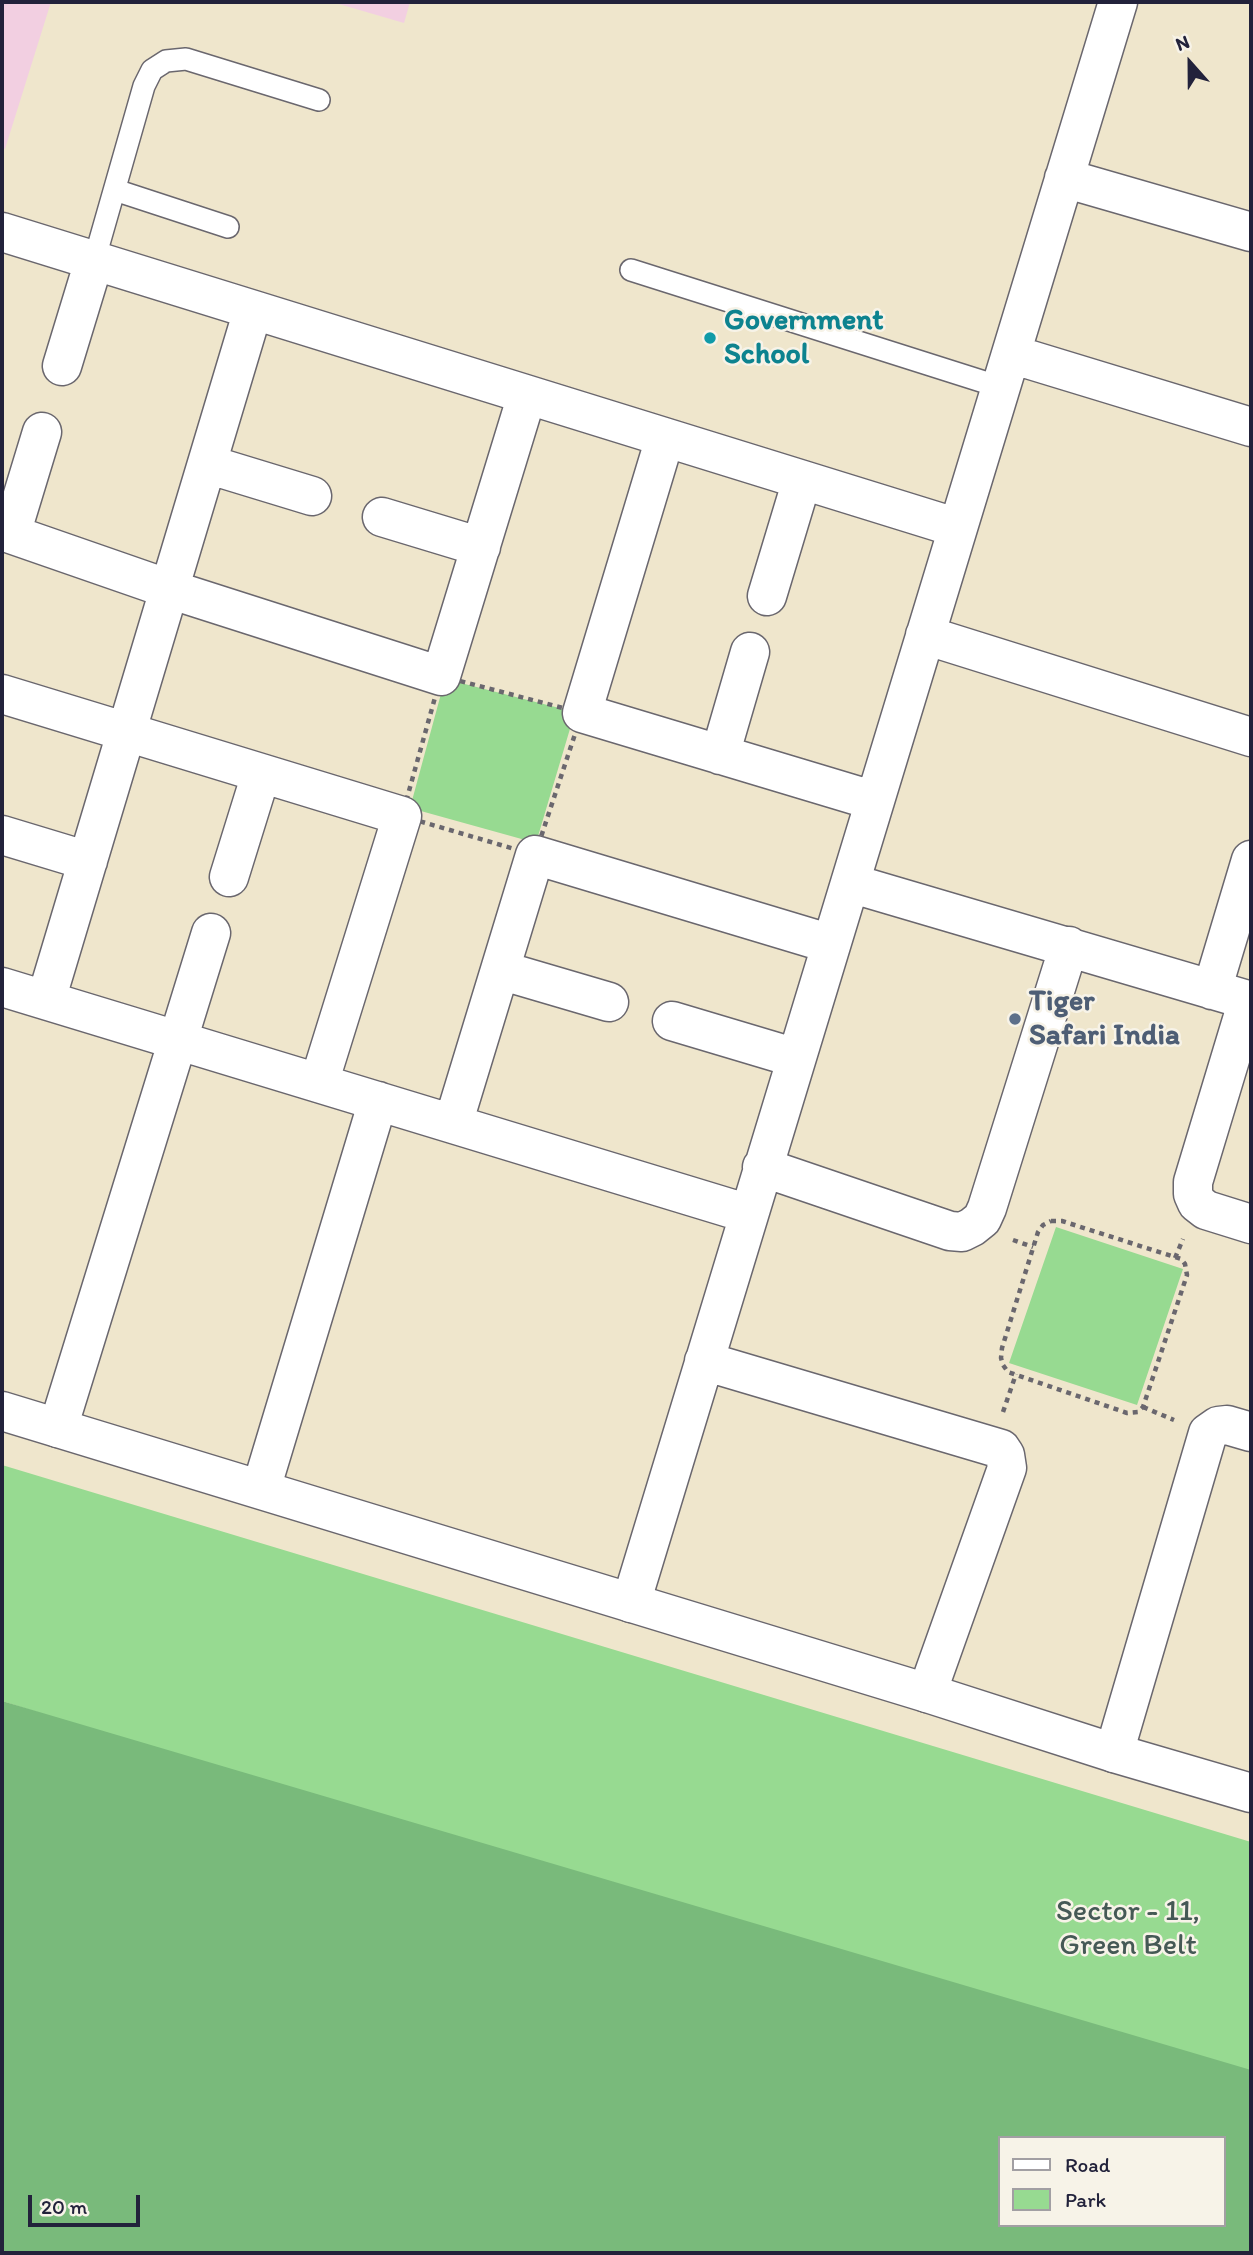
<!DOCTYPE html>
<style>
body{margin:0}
#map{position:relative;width:1253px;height:2255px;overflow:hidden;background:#efe6cc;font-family:Itim,sans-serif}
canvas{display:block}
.frame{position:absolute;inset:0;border:4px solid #22223b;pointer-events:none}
.legend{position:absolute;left:998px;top:2136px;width:228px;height:91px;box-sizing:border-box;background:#f7f3e8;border:2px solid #a29fa3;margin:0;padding:9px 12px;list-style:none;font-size:21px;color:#22223b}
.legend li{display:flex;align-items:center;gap:14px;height:35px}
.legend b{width:35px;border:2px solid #a29fa3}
.north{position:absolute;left:1155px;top:28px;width:70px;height:70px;-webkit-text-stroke:5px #f7f3e8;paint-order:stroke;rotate:339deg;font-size:19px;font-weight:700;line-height:28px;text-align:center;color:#22223b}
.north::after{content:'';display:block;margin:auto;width:24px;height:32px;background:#22223b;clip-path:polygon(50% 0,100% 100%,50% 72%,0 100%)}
.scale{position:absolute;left:28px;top:2195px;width:112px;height:32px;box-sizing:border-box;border:4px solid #22223b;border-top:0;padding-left:9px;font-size:21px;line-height:24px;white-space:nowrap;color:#22223b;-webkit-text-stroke:5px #f7f3e8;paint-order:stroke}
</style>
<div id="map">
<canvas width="1253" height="2255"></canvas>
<div class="frame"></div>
<ul class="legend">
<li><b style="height:9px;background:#fff"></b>Road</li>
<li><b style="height:19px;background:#97da91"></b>Park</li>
</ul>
<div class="north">N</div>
<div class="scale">20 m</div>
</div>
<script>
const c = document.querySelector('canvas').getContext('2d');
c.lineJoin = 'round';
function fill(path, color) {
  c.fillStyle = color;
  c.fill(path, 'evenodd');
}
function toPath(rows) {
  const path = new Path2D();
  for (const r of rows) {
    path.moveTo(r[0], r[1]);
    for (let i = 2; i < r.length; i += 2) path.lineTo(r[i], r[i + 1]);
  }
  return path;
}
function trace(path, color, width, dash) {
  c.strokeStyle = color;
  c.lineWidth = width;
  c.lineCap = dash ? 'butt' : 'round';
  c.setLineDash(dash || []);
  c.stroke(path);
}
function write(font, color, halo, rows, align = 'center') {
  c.font = font + ' Itim,sans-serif';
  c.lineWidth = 5;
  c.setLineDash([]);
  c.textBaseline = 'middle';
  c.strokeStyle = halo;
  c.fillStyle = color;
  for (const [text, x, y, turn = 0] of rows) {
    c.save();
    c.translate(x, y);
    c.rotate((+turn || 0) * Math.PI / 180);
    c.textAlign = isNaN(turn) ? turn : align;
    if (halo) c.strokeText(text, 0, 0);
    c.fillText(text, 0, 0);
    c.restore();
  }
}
const built = toPath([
 [2,2,51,2,5,149,2,148],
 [332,2,410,2,404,23]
]);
const green = toPath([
 [445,679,575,712,536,843,410,808],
 [1056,1227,1183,1269,1137,1405,1009,1363],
 [2,1465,1251,1842,1251,2094,2,1701]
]);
const forest = toPath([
 [2,1701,1251,2070,1251,2253,2,2253],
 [999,2138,1223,2138,1223,2225,999,2225]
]);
const path = toPath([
 [441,676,582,713,535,855,402,816,441,676],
 [1051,1221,1062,1221,1181,1259,1185,1264,1187,1275,1143,1407,1138,1412,1127,1413,1008,1372,1003,1365,1001,1358,1002,1348,1038,1232,1043,1225,1051,1221],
 [1013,1240,1033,1247],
 [1175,1258,1183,1239],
 [1143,1407,1174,1420],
 [1003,1412,1016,1374]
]);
const service = toPath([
 [115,190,228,227],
 [94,261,144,86,152,70,166,61,186,59,319,100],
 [631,270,1000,387]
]);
const minor = toPath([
 [1064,178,1251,232],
 [2,232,958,528],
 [1011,354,1251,427],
 [62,366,94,261],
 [665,438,582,713,875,801],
 [207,464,312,496],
 [382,517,481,547],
 [2,531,169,589,441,676,527,395],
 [11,534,42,432],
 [767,596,802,480],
 [925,635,1251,737],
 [2,694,402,816,319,1083],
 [720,755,750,652],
 [2,835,88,861],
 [229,877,261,774],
 [850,883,1251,1001],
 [500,970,609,1002],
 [2,987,749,1214],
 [1212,990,1251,860],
 [46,1000,253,310],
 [1248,1000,1193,1182,1193,1194,1197,1203,1206,1210,1251,1224],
 [672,1021,796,1058],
 [453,1124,535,855,831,944],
 [762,1167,950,1231,962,1232,972,1227,982,1219,987,1208,1069,946],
 [704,1361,1001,1449,1005,1455,1007,1468,927,1693],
 [58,1428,211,933],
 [261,1489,378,1101],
 [631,1603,1118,2],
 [1114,1753,1208,1433,1218,1426,1227,1425,1251,1432]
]);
const tertiary = toPath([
 [2,1411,927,1693,1114,1753,1251,1793]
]);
const markers = [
 [710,338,7,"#0f9aa8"],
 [1015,1019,7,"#5c6f8a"]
];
const cultureNames = [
 ["Government",724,321],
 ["School",724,355]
];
const serviceNames = [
 ["Tiger",1029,1002],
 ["Safari India",1029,1036]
];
const parkNames = [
 ["Sector - 11,",1128,1912],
 ["Green Belt",1128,1946]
];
fill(built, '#f2cfe1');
fill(green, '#97da91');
fill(forest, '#79ba7b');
trace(service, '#6a676e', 24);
trace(minor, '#6a676e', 41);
trace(tertiary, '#6a676e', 41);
trace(path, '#6a676e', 4.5, [5, 5]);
trace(service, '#fff', 21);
trace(minor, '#fff', 38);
trace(tertiary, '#fff', 38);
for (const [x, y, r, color] of markers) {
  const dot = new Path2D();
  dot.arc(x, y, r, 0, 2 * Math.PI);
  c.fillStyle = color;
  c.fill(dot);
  trace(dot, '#f7f3e8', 2.5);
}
write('bold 30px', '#0d838f', '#f7f3e8', cultureNames, 'left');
write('bold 30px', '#4e5e75', '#f7f3e8', serviceNames, 'left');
write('30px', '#455955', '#f7f3e8', parkNames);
</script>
